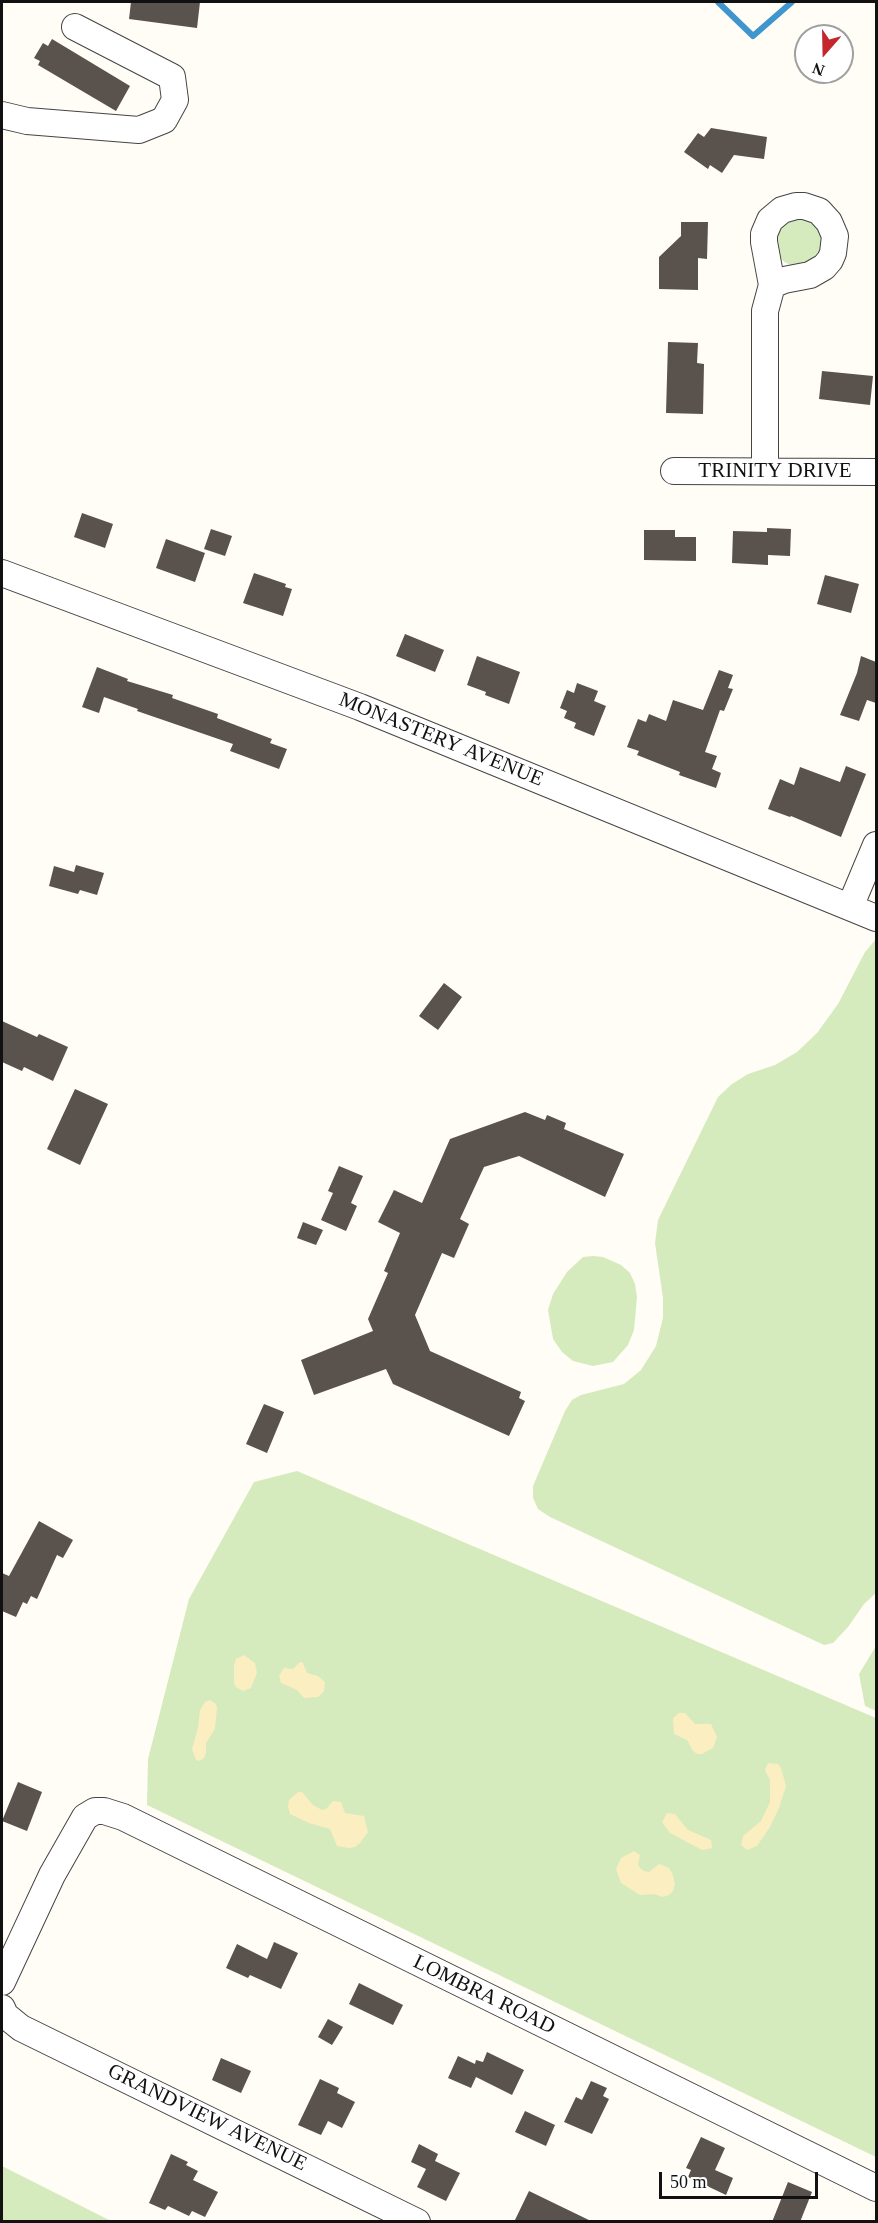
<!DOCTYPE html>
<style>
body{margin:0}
#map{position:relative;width:878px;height:2223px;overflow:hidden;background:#fffdf5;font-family:"Times New Roman",serif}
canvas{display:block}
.frame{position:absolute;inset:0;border:3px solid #111;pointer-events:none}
.north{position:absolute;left:794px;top:24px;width:60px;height:60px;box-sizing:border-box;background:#fff;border:2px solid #a0a0a0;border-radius:50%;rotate:200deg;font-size:16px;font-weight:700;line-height:24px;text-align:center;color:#111}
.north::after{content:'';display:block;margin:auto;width:21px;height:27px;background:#c4262e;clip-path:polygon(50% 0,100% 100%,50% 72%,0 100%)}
.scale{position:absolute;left:659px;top:2172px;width:159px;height:27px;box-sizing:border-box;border:3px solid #111;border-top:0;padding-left:8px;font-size:18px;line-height:21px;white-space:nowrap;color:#111;-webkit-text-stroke:4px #fff;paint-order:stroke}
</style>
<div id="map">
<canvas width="878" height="2223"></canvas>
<div class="frame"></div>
<div class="north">N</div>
<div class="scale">50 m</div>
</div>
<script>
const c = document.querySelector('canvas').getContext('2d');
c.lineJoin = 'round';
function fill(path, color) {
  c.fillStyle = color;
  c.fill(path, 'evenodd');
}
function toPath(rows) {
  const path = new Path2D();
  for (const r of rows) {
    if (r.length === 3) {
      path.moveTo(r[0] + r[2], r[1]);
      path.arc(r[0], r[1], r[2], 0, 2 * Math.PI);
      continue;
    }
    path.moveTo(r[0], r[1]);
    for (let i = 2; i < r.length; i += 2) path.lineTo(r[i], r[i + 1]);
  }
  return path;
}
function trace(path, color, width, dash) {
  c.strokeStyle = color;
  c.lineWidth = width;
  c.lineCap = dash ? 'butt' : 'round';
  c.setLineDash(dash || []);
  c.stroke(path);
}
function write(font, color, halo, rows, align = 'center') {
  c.font = font + ' "Times New Roman",serif';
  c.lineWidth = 6;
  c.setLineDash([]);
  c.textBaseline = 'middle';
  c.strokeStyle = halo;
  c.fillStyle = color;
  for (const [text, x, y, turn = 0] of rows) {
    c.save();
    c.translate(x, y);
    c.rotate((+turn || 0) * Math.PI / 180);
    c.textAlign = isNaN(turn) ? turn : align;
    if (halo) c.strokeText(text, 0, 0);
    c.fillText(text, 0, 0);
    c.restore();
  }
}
const green = toPath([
 [798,242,24],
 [876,939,876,1593,864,1604,848,1627,833,1643,824,1645,550,1517,538,1509,533,1498,533,1486,565,1411,572,1400,581,1395,624,1384,641,1370,656,1346,663,1318,663,1298,655,1243,658,1220,718,1097,732,1084,748,1074,775,1065,797,1052,817,1033,838,1004,865,952],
 [593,1256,603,1257,621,1265,630,1273,635,1284,637,1297,634,1330,628,1345,613,1362,593,1366,573,1361,562,1352,553,1339,548,1310,553,1294,567,1272,583,1257],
 [297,1471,876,1718,876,2157,147,1805,148,1759,189,1599,254,1482],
 [876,1646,876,1711,865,1706,859,1674],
 [2,2166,111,2221,2,2221]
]);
const sand = toPath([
 [244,1655,255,1663,257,1673,251,1688,243,1691,236,1687,234,1683,234,1665,236,1659],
 [300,1662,303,1663,307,1673,318,1676,325,1682,324,1691,318,1697,304,1698,297,1690,281,1683,279,1676,284,1668,293,1669],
 [210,1700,216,1704,217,1708,215,1729,206,1743,206,1753,204,1758,200,1761,196,1760,192,1749,198,1728,200,1710,205,1702],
 [679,1713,685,1713,695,1724,711,1724,717,1737,713,1748,702,1754,697,1754,693,1751,687,1740,674,1734,673,1718],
 [768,1763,778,1764,781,1768,786,1786,779,1808,770,1827,757,1846,747,1850,741,1845,743,1836,761,1821,770,1802,770,1780,765,1770],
 [298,1792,302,1792,313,1805,322,1810,326,1809,333,1801,341,1802,345,1813,364,1816,368,1832,360,1843,355,1847,349,1848,337,1846,330,1829,309,1823,290,1814,288,1806,289,1800],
 [667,1813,675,1814,688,1830,711,1840,712,1848,702,1850,670,1833,662,1822],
 [634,1851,640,1855,638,1864,640,1868,644,1871,649,1872,659,1864,669,1868,673,1875,675,1884,673,1891,669,1895,663,1897,654,1894,640,1895,621,1883,616,1869,621,1858]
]);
const stream = toPath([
 [718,2,753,36,792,2]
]);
const building = toPath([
 [131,2,200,2,197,28,129,19],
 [52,39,130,86,116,111,38,65,40,61,34,58,43,43,48,46],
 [711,128,767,137,764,159,734,155,722,173,710,165,708,169,684,152,698,133,704,137],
 [681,222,708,222,707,259,698,258,698,290,659,289,659,257,681,236],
 [668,342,698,343,697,363,704,364,703,414,666,413],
 [822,371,873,376,870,405,819,399],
 [82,513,113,524,105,548,74,537],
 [767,528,791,529,790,556,768,555,768,565,732,563,733,531,767,532],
 [211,529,232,536,225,556,204,549],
 [644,530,675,530,675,537,696,537,696,561,644,560],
 [166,539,205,553,195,582,156,568],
 [254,573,286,584,285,587,292,589,283,616,243,603],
 [825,575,859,584,851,613,817,604],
 [405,634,444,650,435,672,396,656],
 [477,656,520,672,509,704,485,695,486,692,467,685],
 [861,656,876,662,876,703,867,700,859,721,840,715,857,673],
 [97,667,128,679,127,681,173,695,172,698,218,714,217,718,272,739,270,743,287,749,279,769,230,751,233,744,137,711,138,709,104,697,99,713,82,707],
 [719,670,733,675,728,688,733,689,724,711,720,710,705,752,717,756,712,769,721,773,716,788,679,775,680,772,637,755,639,751,627,747,638,719,646,722,649,714,666,721,673,700,703,710],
 [577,683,598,691,594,701,606,706,594,736,574,728,576,723,564,718,567,711,560,708,567,690,574,693],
 [846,766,866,774,841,837,791,816,790,817,768,809,780,779,794,785,800,767,840,782],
 [76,865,104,873,97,895,80,890,78,894,49,886,54,866,74,872],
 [444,983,462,997,438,1030,419,1016],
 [2,1021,37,1037,39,1034,68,1047,53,1081,24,1067,22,1071,2,1062],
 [75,1089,108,1104,80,1165,47,1149],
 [525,1112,545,1120,547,1115,566,1123,564,1129,624,1154,605,1197,519,1156,484,1167,460,1219,469,1224,454,1258,442,1253,415,1315,430,1351,521,1392,519,1398,525,1401,509,1436,393,1384,386,1369,314,1395,301,1360,373,1331,368,1319,388,1273,384,1271,400,1233,378,1222,394,1190,422,1203,450,1139],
 [339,1166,363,1176,351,1203,357,1206,346,1231,321,1220,333,1193,328,1191],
 [303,1222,323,1230,316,1245,297,1238],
 [264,1404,284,1412,267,1453,246,1444],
 [39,1521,73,1540,63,1558,57,1555,37,1599,31,1596,27,1604,23,1602,16,1617,2,1611,2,1573,9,1576],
 [18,1782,42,1792,27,1831,2,1821],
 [274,1942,298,1953,281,1989,250,1975,248,1978,226,1968,237,1944,267,1959],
 [359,1983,403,2005,393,2025,349,2004],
 [328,2019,343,2027,332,2045,318,2037],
 [487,2052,524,2070,512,2095,476,2077,471,2088,448,2078,458,2056,475,2064,476,2060,483,2062],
 [221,2058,251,2071,241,2093,212,2080],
 [320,2079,339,2088,337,2093,355,2102,342,2128,328,2121,321,2135,298,2125],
 [591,2081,607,2088,603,2096,609,2099,592,2134,564,2122,576,2097,582,2100],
 [525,2111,555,2125,546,2146,515,2132],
 [701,2137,725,2148,715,2170,733,2178,726,2195,688,2177,691,2170,686,2168],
 [419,2144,438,2154,435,2161,460,2173,446,2201,417,2187,426,2169,411,2162],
 [171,2154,188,2162,186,2165,198,2171,193,2180,218,2192,205,2217,192,2211,189,2216,168,2206,165,2210,149,2203],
 [788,2182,812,2192,800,2222,772,2222],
 [529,2191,593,2222,514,2222]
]);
const minor = toPath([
 [2,115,27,121,139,130,164,120,175,100,172,77,75,27],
 [674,471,876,472],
 [765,471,765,311,772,285,764,242,764,234,770,220,782,210,796,206,804,206,819,211,829,222,835,236,833,253,830,260,824,267,810,275,784,280,772,285],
 [2,573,360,707,876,918],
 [850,907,876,845],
 [2,1982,52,1875,85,1817,95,1811,104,1811,123,1817,876,2188],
 [2,2008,5,2015,21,2028,417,2222]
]);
const streetNames = [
 ["TRINITY DRIVE",775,471],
 ["MONASTERY AVENUE",441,740,22],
 ["LOMBRA ROAD",484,1995,26],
 ["GRANDVIEW AVENUE",207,2118,26]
];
fill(green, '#d5ebbd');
fill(sand, '#fbeec1');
trace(stream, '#3f96cf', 6);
fill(building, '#5a524d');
trace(minor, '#444', 28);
trace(minor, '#fff', 26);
write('21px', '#111', '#fff', streetNames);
</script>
